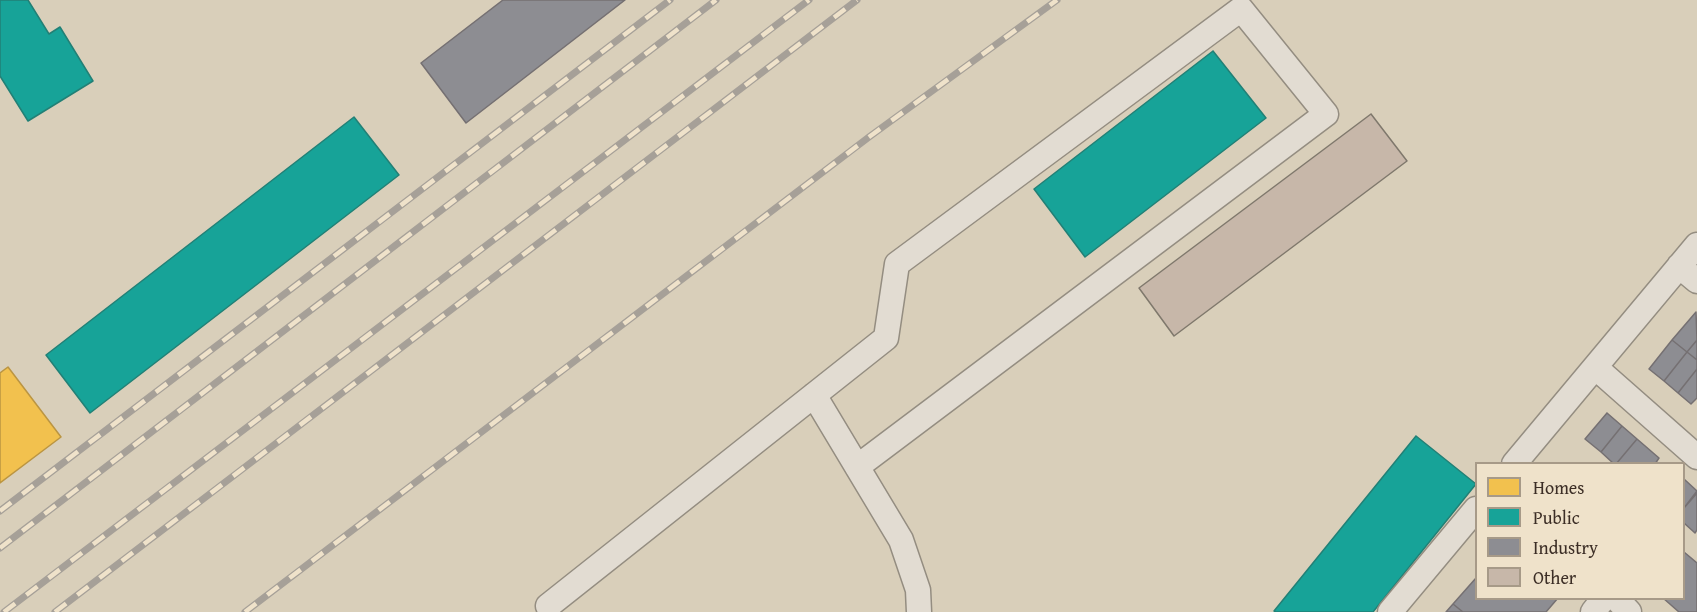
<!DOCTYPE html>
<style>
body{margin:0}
#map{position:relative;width:1697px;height:612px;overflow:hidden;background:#d9cfba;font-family:"Gentium Book Plus",serif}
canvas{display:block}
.legend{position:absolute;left:1475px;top:462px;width:210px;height:138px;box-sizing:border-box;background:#efe2ca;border:2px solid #a79a88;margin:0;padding:8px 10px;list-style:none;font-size:18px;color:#3c2e26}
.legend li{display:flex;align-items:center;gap:12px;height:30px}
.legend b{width:30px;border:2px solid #a79a88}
</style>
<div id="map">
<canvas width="1697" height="612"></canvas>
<ul class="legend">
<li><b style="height:16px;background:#f2c14e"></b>Homes</li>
<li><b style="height:16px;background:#17a398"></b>Public</li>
<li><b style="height:16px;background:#8d8d92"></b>Industry</li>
<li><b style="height:16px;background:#c7b7a9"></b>Other</li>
</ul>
</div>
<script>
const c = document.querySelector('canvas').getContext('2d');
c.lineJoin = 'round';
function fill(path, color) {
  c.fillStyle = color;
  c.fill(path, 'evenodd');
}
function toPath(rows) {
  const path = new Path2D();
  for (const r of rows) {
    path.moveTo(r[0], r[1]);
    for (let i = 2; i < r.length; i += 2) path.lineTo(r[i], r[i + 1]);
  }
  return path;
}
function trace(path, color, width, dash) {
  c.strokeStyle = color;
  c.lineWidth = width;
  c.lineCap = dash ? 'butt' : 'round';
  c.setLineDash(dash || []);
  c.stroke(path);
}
const homes = toPath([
 [8,367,61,437,0,483,0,373,8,367]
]);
const public = toPath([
 [0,0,28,0,49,34,60,27,93,81,28,121,0,76,0,0],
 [1213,51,1266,118,1085,257,1034,189,1213,51],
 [354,117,399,175,90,413,46,355,354,117],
 [1416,436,1476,484,1373,612,1276,612,1274,611,1416,436]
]);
const industry = toPath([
 [503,0,625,0,466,123,421,63,503,0],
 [1696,312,1697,340,1687,352,1672,340,1696,312],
 [1672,340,1687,352,1664,381,1649,369,1672,340],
 [1697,340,1697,360,1687,352,1697,340],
 [1687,352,1697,360,1697,369,1678,393,1664,381,1687,352],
 [1697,369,1697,398,1691,404,1678,393,1697,369],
 [1607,413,1622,426,1601,452,1585,439,1607,413],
 [1622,426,1637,439,1616,464,1614,464,1601,452,1622,426],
 [1637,439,1659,458,1655,464,1616,464,1637,439],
 [1684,479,1697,491,1684,508,1684,479],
 [1697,493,1697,530,1695,533,1684,523,1684,508,1697,493],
 [1684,552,1697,563,1697,612,1679,612,1663,598,1684,598,1684,552],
 [1476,578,1476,598,1558,598,1546,612,1463,612,1453,604,1476,578],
 [1453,604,1463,612,1446,612,1453,604]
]);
const building = toPath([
 [1371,114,1407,161,1174,336,1139,288,1371,114]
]);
const service = toPath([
 [1679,266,1697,281],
 [1595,367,1697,457],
 [814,395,901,540,918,590,919,612],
 [1514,464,1697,245],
 [1616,598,1629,612],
 [548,606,886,338,897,264,1241,9,1326,114,857,467],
 [1390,612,1476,509],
 [1593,612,1604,598]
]);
const rail = toPath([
 [0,511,670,0],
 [0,548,716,0],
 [4,612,809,0],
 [55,612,857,0],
 [245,612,869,137,1057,0]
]);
fill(homes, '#f2c14e');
trace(homes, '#bb9542', 1.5);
fill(public, '#17a398');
trace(public, '#228076', 1.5);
fill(industry, '#8d8d92');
trace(industry, '#757072', 1.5);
fill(building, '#c7b7a9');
trace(building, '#7f786c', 1.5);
trace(service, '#948d81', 27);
trace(service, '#e2dcd2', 24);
trace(rail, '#a6a098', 7);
trace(rail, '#efe2ca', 4.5, [14]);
</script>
